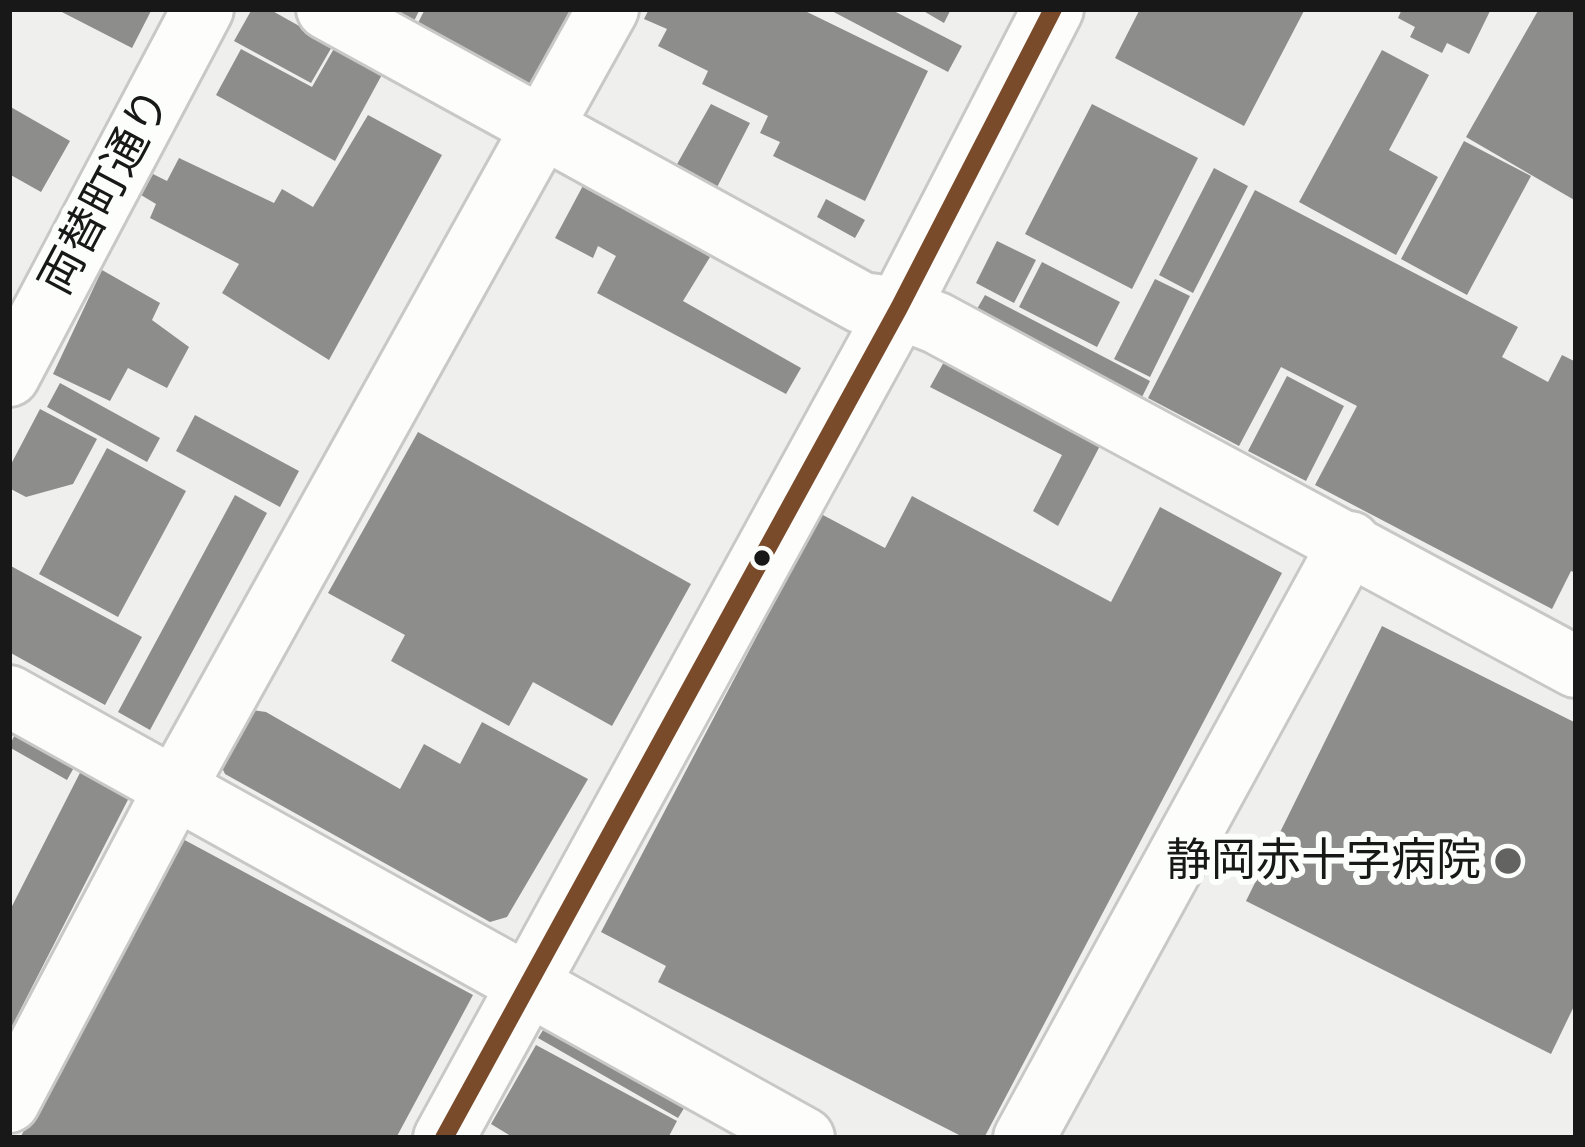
<!DOCTYPE html>
<meta charset="utf-8">
<style>
body{margin:0}
#map{position:relative;width:1585px;height:1147px;overflow:hidden;background:#efefee;font-family:"Alegreya Sans",sans-serif}
canvas{display:block}
.frame{position:absolute;inset:0;border:12px solid #171817;pointer-events:none}
</style>
<div id="map">
<canvas width="1585" height="1147"></canvas>
<div class="frame"></div>
</div>
<script>
const c = document.querySelector('canvas').getContext('2d');
c.lineJoin = 'round';
function fill(path, color) {
  c.fillStyle = color;
  c.fill(path, 'evenodd');
}
function toPath(rows) {
  const path = new Path2D();
  for (const r of rows) {
    path.moveTo(r[0], r[1]);
    for (let i = 2; i < r.length; i += 2) path.lineTo(r[i], r[i + 1]);
  }
  return path;
}
function trace(path, color, width, dash) {
  c.strokeStyle = color;
  c.lineWidth = width;
  c.lineCap = dash ? 'butt' : 'round';
  c.setLineDash(dash || []);
  c.stroke(path);
}
function write(font, color, halo, rows, align = 'center') {
  c.font = font + ' "Alegreya Sans","Noto Sans JP",sans-serif';
  c.lineWidth = 12;
  c.setLineDash([]);
  c.textBaseline = 'middle';
  c.strokeStyle = halo;
  c.fillStyle = color;
  for (const [text, x, y, turn = 0] of rows) {
    c.save();
    c.translate(x, y);
    c.rotate((+turn || 0) * Math.PI / 180);
    c.textAlign = isNaN(turn) ? turn : align;
    if (halo) c.strokeText(text, 0, 0);
    c.fillText(text, 0, 0);
    c.restore();
  }
}
const building = toPath([
 [56,9,152,9,132,48],
 [252,9,269,9,333,45,311,83,234,41],
 [383,9,420,9,412,25],
 [425,9,582,9,545,84,528,90,416,27],
 [649,9,801,9,928,71,865,201,773,156,780,142,760,133,768,116,702,84,708,71,658,46,667,29,644,19],
 [828,9,890,9,962,46,948,72],
 [920,9,951,9,944,23],
 [1140,9,1305,9,1244,126,1115,58],
 [1402,9,1491,9,1469,54,1447,43,1442,53,1410,37,1415,27,1398,18],
 [1539,9,1576,9,1576,201,1466,137],
 [336,45,384,71,335,161,216,95,241,49,312,87],
 [1382,50,1429,75,1389,150,1438,177,1396,255,1299,202],
 [711,104,750,123,712,197,672,173],
 [1092,104,1198,158,1132,289,1025,234],
 [9,106,70,141,41,192,9,174],
 [368,115,442,155,329,360,222,293,239,264,150,218,156,204,141,195,153,174,167,181,179,158,274,203,282,189,313,207],
 [1464,141,1531,176,1467,295,1401,259],
 [1214,168,1248,186,1193,293,1159,275],
 [586,180,698,237,693,247,710,257,683,301,801,368,786,394,597,293,616,256,598,246,593,258,555,238],
 [1255,190,1518,327,1502,357,1548,382,1562,355,1576,362,1576,573,1571,571,1552,609,1315,485,1357,406,1281,367,1239,446,1148,398],
 [826,199,865,220,855,238,817,217],
 [997,241,1036,260,1014,303,976,283],
 [1042,262,1120,302,1097,347,1019,307],
 [102,270,160,303,152,320,189,347,167,388,128,368,110,401,53,374],
 [1155,279,1190,296,1150,377,1114,359],
 [985,295,1150,381,1142,397,977,309],
 [945,360,1102,442,1058,526,1033,511,1062,455,930,387],
 [1287,376,1344,406,1306,481,1248,451],
 [60,383,160,438,147,462,47,407],
 [40,409,97,439,73,484,26,497,9,488,9,468],
 [195,415,299,471,280,507,176,451],
 [418,432,691,584,612,726,533,682,509,726,391,661,405,635,328,593],
 [107,448,186,491,118,617,39,574],
 [235,495,267,513,150,730,118,712],
 [912,496,1111,602,1160,507,1282,573,984,1138,965,1138,658,982,666,966,601,932,821,514,885,548],
 [9,565,142,637,105,705,9,652],
 [1382,626,1576,723,1576,1002,1551,1054,1246,901],
 [245,709,266,712,400,789,424,744,460,764,482,722,588,779,507,917,490,922,225,774,218,759],
 [22,719,82,753,67,780,9,747],
 [86,761,135,786,9,1032,9,912],
 [179,837,473,995,396,1138,20,1138],
 [552,1016,694,1092,678,1118,538,1038],
 [536,1045,677,1121,668,1138,514,1138,491,1124]
]);
const street = toPath([
 [327,9,862,303,899,308,937,323,1576,667],
 [9,376,203,9],
 [9,696,804,1138],
 [9,1102,174,790,608,9],
 [444,1138,899,308,1053,9],
 [1024,1138,1350,542]
]);
const bus1 = toPath([
 [444,1138,899,308,1053,9]
]);
const markers = [
 [762,558,10,"#171817"],
 [1508,861,15,"#636362"]
];
const streetNames = [
 ["両替町通り",106,192,-62]
];
const poiNames = [
 ["静岡赤十字病院",1481,861]
];
fill(building, '#8d8d8c');
trace(street, '#c8c8c7', 66);
trace(street, '#fdfdfc', 60);
trace(bus1, '#7a4b2a', 18);
for (const [x, y, r, color] of markers) {
  const dot = new Path2D();
  dot.arc(x, y, r, 0, 2 * Math.PI);
  c.fillStyle = color;
  c.fill(dot);
  trace(dot, '#fcfefb', 4.5);
}
write('45px', '#171817', '#fcfefb', streetNames);
write('45px', '#171817', '#fcfefb', poiNames, 'right');
</script>
